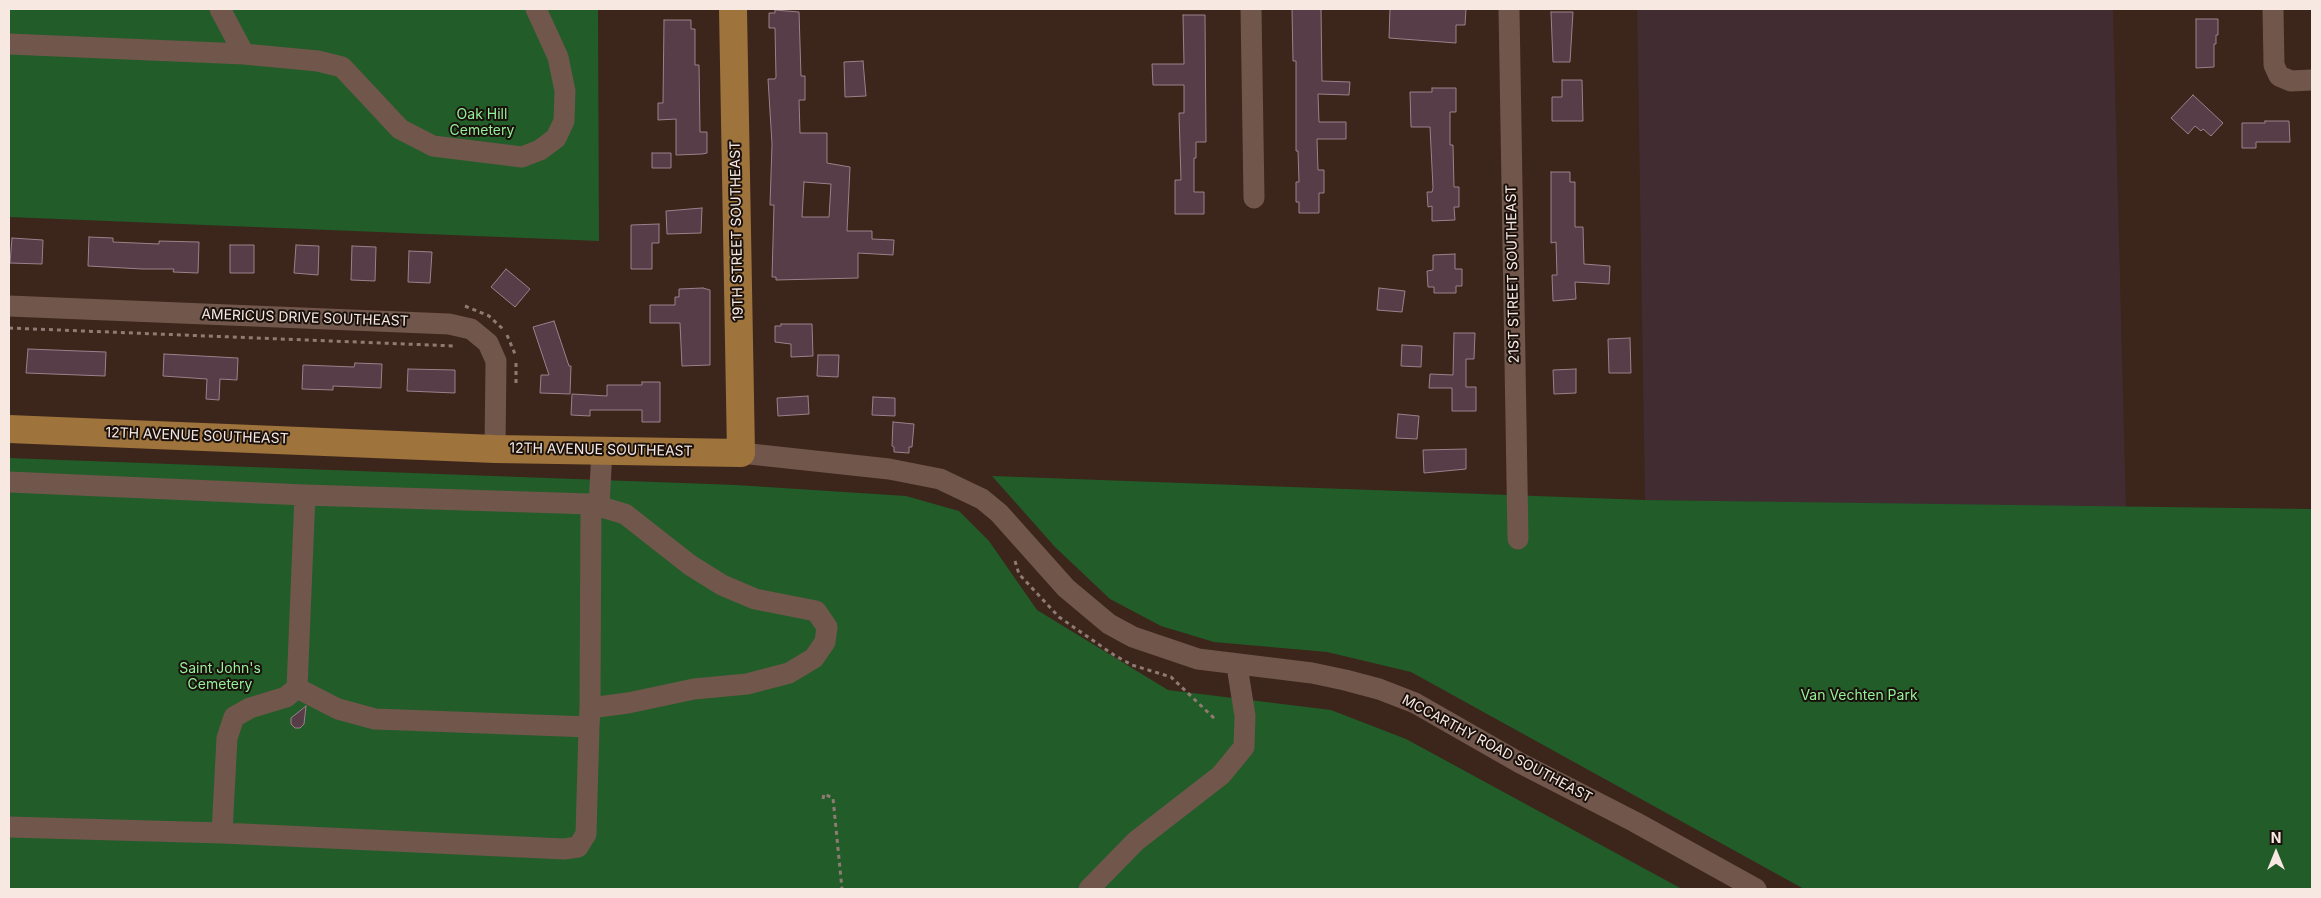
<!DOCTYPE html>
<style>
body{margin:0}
#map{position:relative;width:2321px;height:898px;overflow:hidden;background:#3c251b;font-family:Inter,sans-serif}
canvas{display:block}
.frame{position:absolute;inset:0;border:10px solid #f7e8e1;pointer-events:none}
.north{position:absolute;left:2251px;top:828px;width:50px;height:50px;-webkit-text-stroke:4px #1b110c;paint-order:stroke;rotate:0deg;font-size:14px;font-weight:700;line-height:20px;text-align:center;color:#f7e8e1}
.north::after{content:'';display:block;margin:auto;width:18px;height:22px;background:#f7e8e1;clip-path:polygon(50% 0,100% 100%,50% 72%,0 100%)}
</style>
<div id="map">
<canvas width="2321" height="898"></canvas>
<div class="frame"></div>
<div class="north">N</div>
</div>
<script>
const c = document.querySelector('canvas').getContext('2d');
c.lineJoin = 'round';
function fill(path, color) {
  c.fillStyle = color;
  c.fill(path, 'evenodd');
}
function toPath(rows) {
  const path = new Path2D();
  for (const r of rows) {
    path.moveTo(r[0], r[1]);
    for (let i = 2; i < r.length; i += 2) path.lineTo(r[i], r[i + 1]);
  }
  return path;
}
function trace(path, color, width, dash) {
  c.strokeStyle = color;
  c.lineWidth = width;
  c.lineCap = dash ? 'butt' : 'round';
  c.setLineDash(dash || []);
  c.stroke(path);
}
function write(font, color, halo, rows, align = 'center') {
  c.font = font + ' Inter,sans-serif';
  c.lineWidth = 4;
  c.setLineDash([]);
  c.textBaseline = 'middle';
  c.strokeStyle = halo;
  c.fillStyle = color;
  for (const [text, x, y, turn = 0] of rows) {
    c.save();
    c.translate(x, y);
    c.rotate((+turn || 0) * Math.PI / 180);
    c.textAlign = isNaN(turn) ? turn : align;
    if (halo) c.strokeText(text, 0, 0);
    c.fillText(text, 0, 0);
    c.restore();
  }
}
const industrial = toPath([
 [1637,9,2113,9,2126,508,1645,500]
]);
const green = toPath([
 [9,9,598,9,599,241,9,217],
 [9,458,736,485,906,496,959,511,989,541,1037,610,1168,690,1331,710,1406,739,1682,889,9,889],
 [992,476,1645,500,2312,509,2312,889,1804,889,1411,672,1327,652,1214,642,1161,626,1110,599,1055,547]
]);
const building = toPath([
 [1292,9,1321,9,1322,81,1350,82,1349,95,1318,94,1319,122,1346,122,1346,139,1317,139,1318,170,1324,170,1324,193,1319,193,1319,213,1299,213,1299,202,1296,202,1296,182,1299,182,1298,151,1296,151,1296,61,1293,61,1292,9],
 [1390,9,1466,9,1465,25,1456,25,1456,43,1389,38,1390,9],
 [775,10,799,12,801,76,805,76,805,100,799,100,800,133,827,133,827,163,850,167,847,231,872,231,872,239,894,240,893,255,858,253,858,278,776,280,776,277,772,277,774,205,770,205,772,144,768,79,775,79,776,77,775,28,769,28,769,13,775,13,775,10],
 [804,182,831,184,829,217,802,217,804,182],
 [1551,12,1573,12,1570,62,1553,62,1551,12],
 [1183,15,1205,15,1206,142,1196,142,1196,158,1194,158,1194,192,1204,192,1204,214,1175,214,1175,180,1181,180,1179,113,1184,113,1184,85,1153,85,1152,64,1184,64,1183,15],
 [2196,19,2218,19,2218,35,2216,35,2216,44,2214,44,2214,67,2196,68,2196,19],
 [664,20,691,20,691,29,695,29,695,65,699,65,700,132,707,132,707,153,702,154,676,155,676,119,658,120,658,103,663,103,664,20],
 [863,61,866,96,845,97,844,62,863,61],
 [1562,80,1582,80,1583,121,1552,121,1552,97,1562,97,1562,80],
 [1432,88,1456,88,1456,112,1450,112,1450,145,1453,145,1454,187,1459,187,1459,207,1454,207,1455,220,1432,221,1432,206,1428,207,1427,192,1432,192,1433,188,1430,127,1411,127,1410,92,1432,92,1432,88],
 [2193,95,2223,123,2211,136,2203,129,2201,131,2195,126,2188,134,2171,118,2193,95],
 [2265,121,2289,121,2290,142,2256,142,2256,148,2242,148,2242,123,2265,123,2265,121],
 [652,153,671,153,671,168,652,168,652,153],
 [1551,172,1570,172,1570,182,1575,182,1575,227,1583,227,1584,264,1610,266,1609,284,1575,282,1576,299,1553,301,1552,275,1557,275,1556,242,1551,243,1551,172],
 [702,208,701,233,667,234,666,211,702,208],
 [659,224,659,243,652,243,652,269,631,269,631,225,659,224],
 [89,237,113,238,113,242,159,244,159,241,199,242,198,273,173,272,174,269,142,269,88,266,89,237],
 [12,238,43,240,42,264,10,263,12,238],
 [230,245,254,245,254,273,230,273,230,245],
 [296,245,319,246,318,275,294,273,296,245],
 [352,246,376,247,375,281,351,280,352,246],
 [409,251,432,252,430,283,408,282,409,251],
 [1455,254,1455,269,1462,269,1462,286,1456,286,1456,293,1434,293,1434,287,1428,287,1427,271,1433,270,1433,255,1455,254],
 [506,269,530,289,515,307,491,287,506,269],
 [703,288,710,290,710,365,682,366,680,323,650,323,650,305,675,305,675,297,679,297,679,289,703,288],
 [1379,288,1405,291,1402,312,1377,310,1379,288],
 [554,321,569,366,571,366,570,394,540,393,541,375,549,375,533,327,554,321],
 [781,324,812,324,813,356,791,357,791,344,775,342,775,326,781,326,781,324],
 [1454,333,1475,333,1474,359,1466,359,1466,387,1476,387,1476,411,1452,411,1452,388,1429,388,1430,374,1453,375,1454,333],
 [1630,338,1631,373,1609,373,1608,339,1630,338],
 [1402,345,1422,346,1421,367,1401,366,1402,345],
 [28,349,106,352,105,376,26,373,28,349],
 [164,354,238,358,237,380,220,379,219,400,206,399,207,379,163,376,164,354],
 [818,355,839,355,838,377,817,376,818,355],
 [355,363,382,364,381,388,333,386,333,390,302,389,303,365,354,367,355,363],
 [408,369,455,370,455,393,407,391,408,369],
 [1576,369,1576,393,1554,394,1553,370,1576,369],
 [642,382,660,382,660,422,642,422,642,410,590,410,590,416,571,415,572,394,607,396,607,385,642,385,642,382],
 [808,396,809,414,778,416,777,398,808,396],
 [873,397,895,398,895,416,872,415,873,397],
 [1398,414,1419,416,1417,439,1396,438,1398,414],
 [893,422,914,424,912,447,909,447,909,453,894,452,894,447,892,446,893,422],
 [1466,449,1466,469,1424,473,1423,450,1466,449],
 [306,706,304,724,300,728,295,728,291,724,291,718,306,706]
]);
const path = toPath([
 [465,306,489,316,503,329],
 [9,328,455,346],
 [507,335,515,354],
 [516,363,516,384],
 [1015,561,1019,574,1059,617,1114,655,1132,665,1171,677,1216,720],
 [823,799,824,794,833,798,842,889]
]);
const minor = toPath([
 [220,9,244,54],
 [1251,9,1254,198],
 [1509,9,1518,539],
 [2273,9,2274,65,2279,76,2291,81,2312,80],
 [9,44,244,54,318,61,342,67,400,129,433,146,522,157,540,150,556,138,564,121,565,91,558,57,536,9],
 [9,306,449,324,471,329,488,343,496,361,495,449],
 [741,453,889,469,940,479,982,499,999,513,1066,588,1109,624,1133,637,1198,659,1312,673,1345,680,1379,689,1415,703,1520,763,1635,822,1756,889],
 [9,482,305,495,591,504,625,514,690,565,722,585,755,599,816,611,827,627,825,642,814,658,789,673,747,684,694,689,628,703,590,708,589,727],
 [599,506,602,450],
 [590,708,591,504],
 [9,827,222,833,564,849,578,847,586,834,589,727,375,719,338,709,297,688,305,495],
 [222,833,227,738,234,717,250,708,286,697,297,688],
 [1089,889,1136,841,1221,775,1244,747,1245,716,1237,666]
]);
const major = toPath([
 [9,429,495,449,741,453,733,9]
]);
const parkNames = [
 ["Oak Hill",482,115],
 ["Cemetery",482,131],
 ["Saint John's",220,669],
 ["Cemetery",220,685],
 ["Van Vechten Park",1859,696]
];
const streetNames = [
 ["19TH STREET SOUTHEAST",737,231,-91],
 ["21ST STREET SOUTHEAST",1513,274,-91],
 ["AMERICUS DRIVE SOUTHEAST",305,318,2],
 ["12TH AVENUE SOUTHEAST",197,436,2],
 ["12TH AVENUE SOUTHEAST",601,450,1],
 ["MCCARTHY ROAD SOUTHEAST",1497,749,28]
];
fill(industrial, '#402c31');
fill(green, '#225c29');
fill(building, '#573d48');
trace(building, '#9d808b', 1);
trace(path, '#8f7b73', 3, [4, 4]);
trace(minor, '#70564b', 21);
trace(major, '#9e743c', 28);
write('14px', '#93f19a', '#1b110c', parkNames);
write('14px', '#f7e8e1', '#1b110c', streetNames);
</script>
